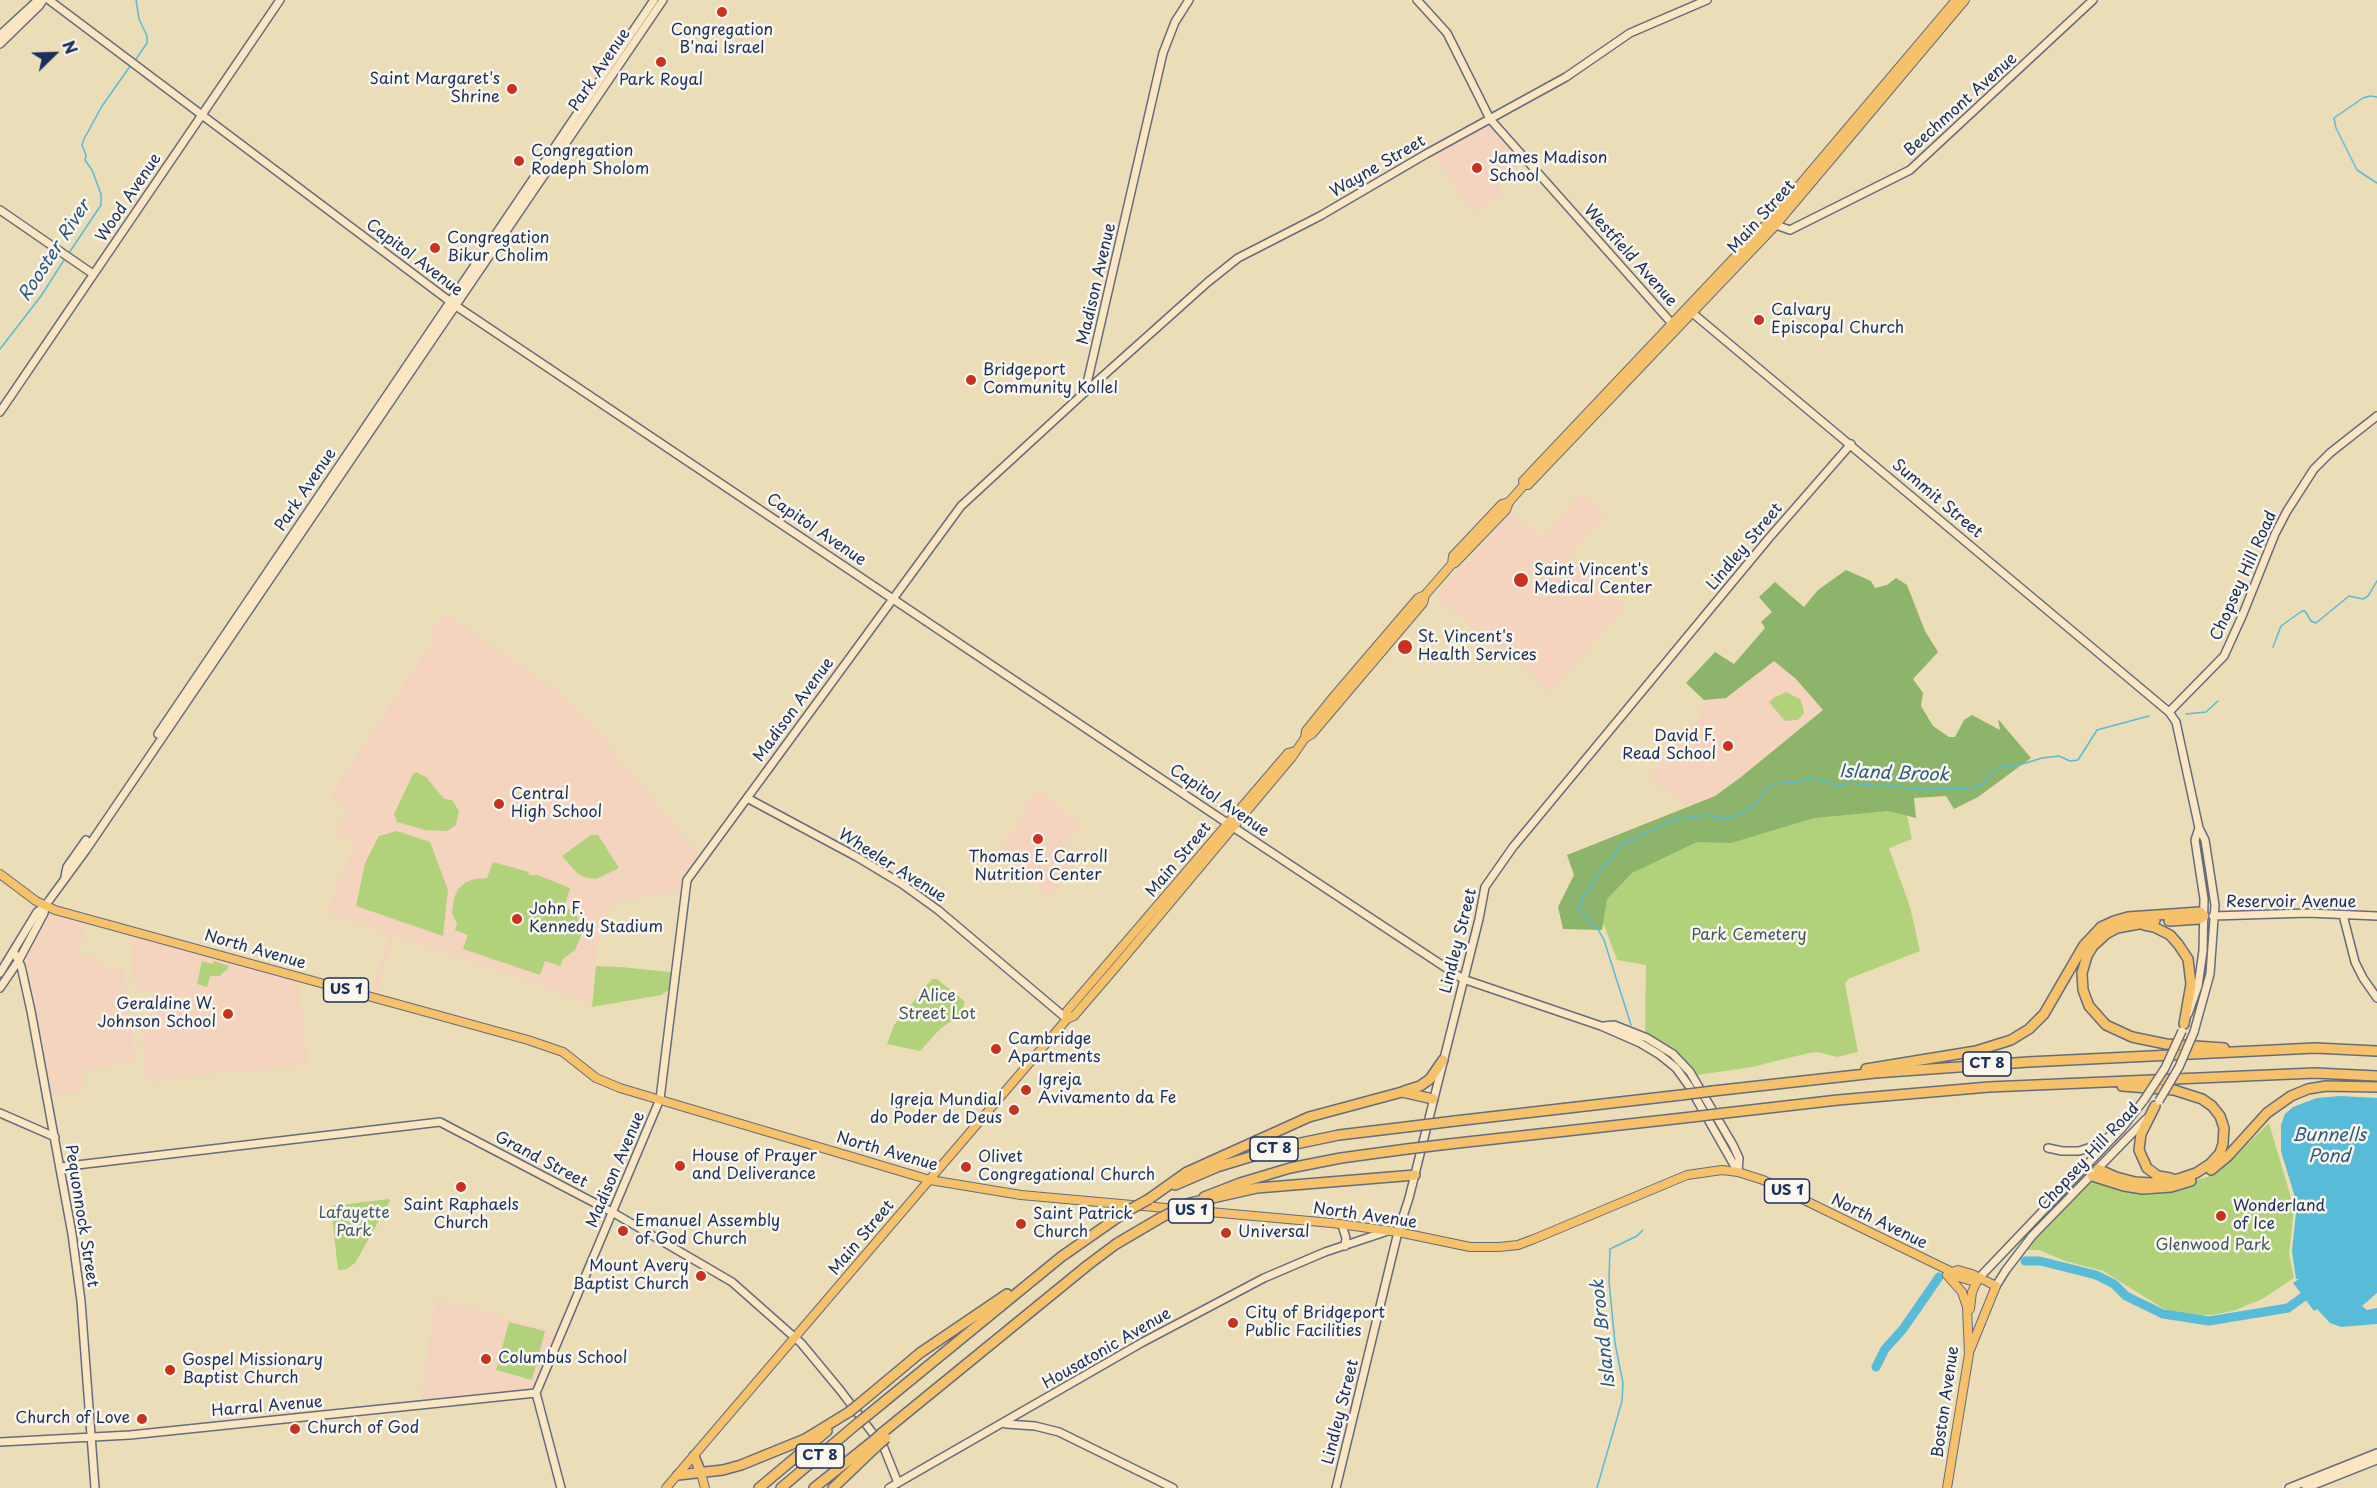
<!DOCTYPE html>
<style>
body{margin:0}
#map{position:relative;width:2377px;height:1488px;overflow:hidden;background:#ecddb9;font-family:"Playpen Sans",sans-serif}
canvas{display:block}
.north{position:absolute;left:24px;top:24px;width:60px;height:60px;-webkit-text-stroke:4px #fbf7ec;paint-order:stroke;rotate:67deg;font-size:16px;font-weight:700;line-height:24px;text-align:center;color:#1b2f5e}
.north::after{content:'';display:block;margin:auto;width:21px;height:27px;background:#1b2f5e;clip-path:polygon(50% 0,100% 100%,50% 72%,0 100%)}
</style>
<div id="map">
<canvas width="2377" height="1488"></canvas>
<div class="north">N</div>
</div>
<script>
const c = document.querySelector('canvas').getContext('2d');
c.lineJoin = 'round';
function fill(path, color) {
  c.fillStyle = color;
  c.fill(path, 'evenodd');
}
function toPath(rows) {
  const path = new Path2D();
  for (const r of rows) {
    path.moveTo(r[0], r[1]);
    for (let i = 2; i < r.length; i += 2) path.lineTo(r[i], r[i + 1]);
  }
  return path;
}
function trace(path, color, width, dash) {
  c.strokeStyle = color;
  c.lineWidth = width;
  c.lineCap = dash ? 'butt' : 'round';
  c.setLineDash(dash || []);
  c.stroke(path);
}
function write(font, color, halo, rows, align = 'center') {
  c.font = font + ' "Playpen Sans",sans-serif';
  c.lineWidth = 5;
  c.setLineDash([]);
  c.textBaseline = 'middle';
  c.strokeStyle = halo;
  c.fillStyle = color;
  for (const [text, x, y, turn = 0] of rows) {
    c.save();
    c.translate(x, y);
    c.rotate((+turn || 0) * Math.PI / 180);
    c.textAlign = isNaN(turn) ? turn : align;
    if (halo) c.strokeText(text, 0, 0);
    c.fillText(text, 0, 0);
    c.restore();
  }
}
const built = toPath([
 [1489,123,1522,160,1497,182,1503,192,1474,213,1433,155],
 [1580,493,1606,513,1568,558,1625,606,1551,693,1539,683,1537,679,1516,661,1511,661,1435,596,1511,513,1543,538],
 [444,613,560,693,617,754,614,759,629,769,685,839,700,854,683,877,681,891,612,902,598,943,590,1005,536,983,394,936,377,993,372,992,389,935,327,912,355,842,335,832,348,809,332,799,331,794,432,642,431,634],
 [1774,661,1796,679,1823,710,1723,791,1706,800,1685,806,1653,780,1653,773,1700,717,1704,700,1731,696],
 [1038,789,1081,826,1058,853,1075,868,1050,898,996,854,1027,813,1022,808],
 [49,914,87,923,79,954,101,960,100,965,123,969,136,1062,82,1070,83,1091,52,1095,25,955],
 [137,936,298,981,308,1064,250,1071,233,1071,147,1083,141,1035,144,1035,163,994,135,988,130,941,132,937],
 [436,1299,554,1331,556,1337,533,1388,522,1391,420,1400]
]);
const green = toPath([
 [1786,692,1800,699,1803,707,1804,713,1798,720,1785,721,1769,702,1773,698],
 [416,772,426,777,444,799,452,800,459,811,456,825,447,831,425,830,397,822,394,814,412,776],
 [1904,801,1912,839,1889,848,1910,907,1920,951,1848,979,1845,984,1858,1052,1837,1057,1818,1052,1809,1053,1752,1067,1697,1075,1672,1049,1645,1033,1646,965,1617,960,1599,912,1627,852],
 [397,831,430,842,448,890,443,936,356,906,365,863,379,836],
 [591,835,598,835,619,868,596,879,584,877,576,872,562,856],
 [493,862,529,872,528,874,534,876,535,874,570,888,565,905,577,916,581,926,581,936,575,950,563,959,560,966,545,961,540,975,463,949,468,935,455,930,457,924,452,913,454,898,458,889,466,882,475,879,487,878],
 [202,961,212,964,214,961,229,966,228,968,220,976,210,976,207,987,197,984],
 [596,966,620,967,671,972,669,990,661,995,592,1007],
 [932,979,937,979,965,1002,961,1014,940,1029,920,1051,887,1044,894,1025],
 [2269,1123,2294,1208,2289,1255,2294,1278,2262,1299,2233,1311,2212,1315,2187,1315,2164,1309,2103,1271,2065,1261,2039,1250,2025,1250,2095,1172,2172,1186,2208,1177,2232,1159],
 [389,1199,390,1201,355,1263,347,1269,338,1270,331,1206],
 [509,1322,545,1331,532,1380,496,1370]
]);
const forest = toPath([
 [1846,570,1871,581,1875,588,1887,585,1896,578,1907,585,1925,631,1938,652,1913,679,1923,693,1921,706,1933,726,1949,737,1955,737,1964,720,1972,715,2000,730,1998,719,2031,758,1978,797,1954,809,1946,796,1914,798,1916,818,1888,811,1814,818,1731,843,1697,842,1632,873,1607,899,1602,930,1563,929,1558,907,1574,875,1567,855,1715,796,1741,777,1823,710,1796,679,1774,661,1726,698,1704,700,1686,683,1715,652,1734,664,1765,628,1761,622,1772,612,1759,597,1775,582,1804,607,1818,590]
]);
const water = toPath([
 [2340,1096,2377,1098,2377,1293,2362,1306,2367,1310,2377,1308,2377,1324,2341,1327,2330,1323,2317,1309,2314,1311,2293,1283,2299,1279,2296,1279,2292,1251,2297,1204,2281,1151,2281,1125,2285,1114,2293,1107,2317,1098]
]);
const stream = toPath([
 [134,62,147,43,147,36,139,19,136,0],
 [2377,97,2370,96,2363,98,2334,118,2336,128,2357,170,2377,183],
 [69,253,101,205,101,194,92,170,85,160,86,155,82,145,84,139,102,106,131,65],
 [0,349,41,296,66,257],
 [2273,647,2281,626,2302,611,2305,611,2311,621,2316,623,2349,596,2363,599,2368,596,2377,581],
 [2186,714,2206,712,2218,701],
 [1631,1025,1604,940,1599,931,1579,909,1582,897,1593,884,1597,873,1608,863,1621,845,1678,818,1707,815,1724,819,1740,814,1752,807,1772,784,1801,782,1805,778,1828,781,1835,786,1849,783,1922,789,1972,788,1983,784,1994,771,2001,766,2016,766,2042,758,2059,756,2070,761,2078,760,2097,730,2149,716],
 [1597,1488,1622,1401,1623,1383,1615,1343,1609,1281,1610,1249,1637,1236,1643,1230]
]);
const river = toPath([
 [2025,1261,2040,1261,2096,1275,2114,1284,2126,1296,2163,1314,2209,1321,2288,1308,2303,1297],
 [1876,1367,1885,1349,1903,1329,1939,1277]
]);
const secondary = toPath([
 [49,0,456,306,1233,827,1463,979,1601,1026,1640,1043,1660,1055,1676,1068,1689,1086,1738,1172],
 [1417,0,1447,33,1490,119,1675,327],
 [0,35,38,0],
 [0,44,39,6,43,0],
 [0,210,93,274],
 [1773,224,1790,230,1910,170,2093,0],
 [1690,311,2169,712,2176,722,2199,828,2205,840,2215,905,2210,974,2194,1032],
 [1085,392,1208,282,1238,258,1320,216,1426,154,1566,77,1630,33,1707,0],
 [0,412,280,0],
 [2169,712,2224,656,2243,614,2275,534,2287,511,2314,469,2330,453,2377,416],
 [158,734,654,0],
 [747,798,857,857,902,884,938,910,1067,1019],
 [65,876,67,867,86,840],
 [2343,915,2355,962,2363,978,2377,998],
 [2213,916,2308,913,2377,916],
 [14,952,21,966,31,1011,72,1234,81,1301,95,1488],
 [0,973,37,912,45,906,86,850,663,0],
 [0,988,19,960,44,913,45,906],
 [2188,1014,2198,986,2203,951,2204,899,2195,840,2199,828],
 [1604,1026,1614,1025,1647,1038,1673,1054,1690,1072,1733,1145,1739,1158,1738,1172],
 [0,1113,55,1137],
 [2048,1148,2062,1151,2079,1151,2094,1146,2110,1136],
 [60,1167,440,1122,612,1212,732,1282,801,1343,840,1390,884,1448,898,1483],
 [1342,1225,1346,1238,1345,1246],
 [1978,1279,2122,1128,2144,1100],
 [1996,1286,2006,1270,2032,1236,2146,1119],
 [1006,1424,1035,1426,1059,1432,1173,1488],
 [0,1442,130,1435,536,1393],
 [561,1488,536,1393,660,1099,687,880,961,506,1085,392,1163,53,1175,22,1189,0],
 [889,1488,1143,1342,1264,1278,1325,1252,1385,1232],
 [1336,1488,1398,1232,1409,1198,1479,919,1485,887,1513,847,1769,538,1851,444],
 [2289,1488,2377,1453],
 [2306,1488,2377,1460]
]);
const primary = toPath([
 [1524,485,1523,481,1769,221,1956,0],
 [1452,564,1453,556,1502,504,1509,502],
 [1305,738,1306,731,1335,695,1418,598,1425,595],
 [0,874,36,901,55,910,528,1040,563,1052,596,1078,620,1088,930,1180,1021,1195,1332,1223,1398,1232,1470,1247,1499,1247,1518,1245,1534,1239,1687,1175,1722,1170,1738,1172,1763,1180,1952,1272,1958,1277,1972,1281,1978,1279],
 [1067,1019,1067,1011,1288,753,1295,751],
 [1952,1272,1958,1270,1972,1274,1996,1286,1970,1350],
 [1970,1309,1972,1292,1978,1279],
 [701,1473,705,1488],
 [666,1488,972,1130,1067,1019,1074,1016,1122,960,1292,757,1305,738,1312,734,1423,603,1425,595,1452,564,1455,563,1506,510,1509,502,1524,485,1528,485,1568,443,1775,226,1965,0],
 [1947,1488,1969,1354,1967,1307,1962,1292,1947,1275]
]);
const highway = toPath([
 [2155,921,2117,928,2106,934,2093,946,2087,956,2082,973,2083,990,2089,1006,2106,1025,2132,1037,2166,1044,2224,1048],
 [2169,921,2200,919,2204,916],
 [2144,925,2154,927,2170,935,2178,944,2188,959,2191,984,2184,1024],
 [1866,1069,1976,1051,2011,1040,2029,1029,2044,1014,2084,945,2101,927,2114,921,2128,917,2200,912,2204,916],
 [1404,1091,1420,1086,1430,1079,1443,1060],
 [1713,1091,1875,1073,2028,1062,2315,1048,2377,1051],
 [2155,1106,2141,1134,2139,1150,2147,1168,2158,1176,2170,1178],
 [1725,1113,1838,1100,1989,1087,2315,1073,2377,1076],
 [1455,1121,1681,1095],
 [1449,1144,1692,1117],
 [2098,1169,2116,1177,2135,1182,2152,1183,2178,1179,2196,1173,2210,1164,2220,1153,2223,1144,2224,1128,2220,1116,2212,1106,2202,1099,2174,1090,2122,1086],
 [2211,1170,2228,1156,2267,1113,2291,1096,2308,1089,2326,1086,2377,1087],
 [2092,1176,2124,1186,2143,1189,2171,1187,2191,1181],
 [1175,1185,1217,1167,1286,1146,1339,1135,1406,1127],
 [1204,1197,1240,1183,1290,1168,1341,1158,1407,1149],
 [1149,1199,1187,1172,1309,1117,1402,1092,1433,1099],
 [1190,1203,1257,1188,1415,1175],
 [859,1404,920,1353,1007,1294],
 [868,1415,1061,1257,1124,1213],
 [882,1433,1088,1265,1116,1244,1162,1217],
 [694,1456,701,1473],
 [678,1475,723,1470,741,1465,805,1439,849,1412],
 [759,1488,827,1431],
 [781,1488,858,1423],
 [814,1488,873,1441],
 [833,1488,877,1446]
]);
const secondaryBridge = toPath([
 [2144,1100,2165,1068,2182,1031],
 [2159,1101,2179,1067,2194,1032]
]);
const highwayBridge = toPath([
 [1681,1095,1713,1091],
 [1692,1117,1725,1113],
 [1406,1127,1455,1121],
 [1407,1149,1449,1144],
 [1124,1213,1149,1199],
 [1162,1217,1190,1203],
 [849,1412,859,1404],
 [858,1423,868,1415],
 [873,1441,882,1433],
 [877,1446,886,1438]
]);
const markers = [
 [722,12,6,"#c8321e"],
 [661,62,6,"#c8321e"],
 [512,89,6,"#c8321e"],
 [519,161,6,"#c8321e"],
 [1477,168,6,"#c8321e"],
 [435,248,6,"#c8321e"],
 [1759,320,6,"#c8321e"],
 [971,380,6,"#c8321e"],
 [1521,580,8,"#c8321e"],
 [1405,647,8,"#c8321e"],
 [1728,746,6,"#c8321e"],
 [499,804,6,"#c8321e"],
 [1038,839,6,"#c8321e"],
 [517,919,6,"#c8321e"],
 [228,1014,6,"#c8321e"],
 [996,1049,6,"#c8321e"],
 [1026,1090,6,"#c8321e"],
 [1014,1110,6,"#c8321e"],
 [680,1166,6,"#c8321e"],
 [966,1167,6,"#c8321e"],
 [461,1187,6,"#c8321e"],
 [2221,1216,6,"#c8321e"],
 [1021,1224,6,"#c8321e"],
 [623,1231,6,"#c8321e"],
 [1226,1233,6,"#c8321e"],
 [701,1276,6,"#c8321e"],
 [1233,1323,6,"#c8321e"],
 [486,1359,6,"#c8321e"],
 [170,1370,6,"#c8321e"],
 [142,1419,6,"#c8321e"],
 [295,1429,6,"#c8321e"]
];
const shields = [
 [346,990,45],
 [1987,1064,48],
 [1274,1149,48],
 [1787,1191,45],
 [1191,1211,45],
 [820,1456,48]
];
const shieldNames = [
 ["US 1",346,990],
 ["CT 8",1987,1064],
 ["CT 8",1274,1149],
 ["US 1",1787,1191],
 ["US 1",1191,1211],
 ["CT 8",820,1456]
];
const poiNames = [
 ["Congregation",722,31,"center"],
 ["B'nai Israel",722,49,"center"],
 ["Saint Margaret's",500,80,"right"],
 ["Shrine",500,98,"right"],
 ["Park Royal",661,81,"center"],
 ["Congregation",531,152],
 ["Rodeph Sholom",531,170],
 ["James Madison",1489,159],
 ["School",1489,177],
 ["Congregation",447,239],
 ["Bikur Cholim",447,257],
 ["Calvary",1771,311],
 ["Episcopal Church",1771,329],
 ["Bridgeport",983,371],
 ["Community Kollel",983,389],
 ["Saint Vincent's",1534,571],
 ["Medical Center",1534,589],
 ["St. Vincent's",1418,638],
 ["Health Services",1418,656],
 ["David F.",1716,737,"right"],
 ["Read School",1716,755,"right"],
 ["Central",511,795],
 ["High School",511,813],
 ["Thomas E. Carroll",1038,858,"center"],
 ["Nutrition Center",1038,876,"center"],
 ["John F.",529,910],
 ["Kennedy Stadium",529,928],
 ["Geraldine W.",216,1005,"right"],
 ["Johnson School",216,1023,"right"],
 ["Cambridge",1008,1040],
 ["Apartments",1008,1058],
 ["Igreja",1038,1081],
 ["Avivamento da Fe",1038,1099],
 ["Igreja Mundial",1002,1101,"right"],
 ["do Poder de Deus",1002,1119,"right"],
 ["House of Prayer",692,1157],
 ["and Deliverance",692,1175],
 ["Olivet",978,1158],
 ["Congregational Church",978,1176],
 ["Saint Raphaels",461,1206,"center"],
 ["Church",461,1224,"center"],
 ["Wonderland",2233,1207],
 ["of Ice",2233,1225],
 ["Saint Patrick",1033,1215],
 ["Church",1033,1233],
 ["Emanuel Assembly",635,1222],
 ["of God Church",635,1240],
 ["Universal",1238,1233],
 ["Mount Avery",689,1267,"right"],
 ["Baptist Church",689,1285,"right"],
 ["City of Bridgeport",1245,1314],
 ["Public Facilities",1245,1332],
 ["Columbus School",498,1359],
 ["Gospel Missionary",182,1361],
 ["Baptist Church",182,1379],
 ["Church of Love",130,1419,"right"],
 ["Church of God",307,1429]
];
const streetNames = [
 ["Park Avenue",600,70,-56],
 ["Beechmont Avenue",1961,105,-42],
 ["Wayne Street",1378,167,-30],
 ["Wood Avenue",129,198,-56],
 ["Main Street",1762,217,-48],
 ["Westfield Avenue",1630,256,48],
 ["Capitol Avenue",414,258,37],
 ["Madison Avenue",1097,284,-77],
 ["Park Avenue",306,490,-56],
 ["Summit Street",1937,499,40],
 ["Capitol Avenue",816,530,34],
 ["Lindley Street",1745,547,-50],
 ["Chopsey Hill Road",2244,576,-66],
 ["Madison Avenue",794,710,-54],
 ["Capitol Avenue",1219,801,34],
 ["Main Street",1179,860,-50],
 ["Wheeler Avenue",892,866,32],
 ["Reservoir Avenue",2291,903],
 ["Lindley Street",1459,941,-76],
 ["North Avenue",255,950,16],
 ["North Avenue",887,1152,16],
 ["Chopsey Hill Road",2089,1157,-47],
 ["Grand Street",541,1160,28],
 ["Madison Avenue",616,1170,-67],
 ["Pequonnock Street",81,1216,81],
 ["North Avenue",1365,1216,8],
 ["North Avenue",1879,1222,26],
 ["Main Street",862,1238,-50],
 ["Housatonic Avenue",1107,1349,-30],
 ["Boston Avenue",1946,1402,-82],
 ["Harral Avenue",267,1407,-5],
 ["Lindley Street",1341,1412,-76]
];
const parkNames = [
 ["Park Cemetery",1749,936],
 ["Alice",937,997],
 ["Street Lot",937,1015],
 ["Lafayette",354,1214],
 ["Park",354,1232],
 ["Glenwood Park",2213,1246]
];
const waterNames = [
 ["Rooster River",55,251,-57],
 ["Island Brook",1894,774,2],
 ["Bunnells",2329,1136],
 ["Pond",2329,1157],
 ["Island Brook",1604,1334,-96]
];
fill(built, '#f4d4bf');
fill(green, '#b1d27b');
fill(forest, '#8cb46b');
fill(water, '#58bbd7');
trace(stream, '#58bbd7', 1.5);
trace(river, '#58bbd7', 9);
trace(secondary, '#646c7e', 10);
trace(primary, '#646c7e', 10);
trace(highway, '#646c7e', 12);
trace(secondary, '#fbe6c4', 7);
trace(primary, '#f5c16b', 8);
trace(highway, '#f5c16b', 9);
trace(secondaryBridge, '#646c7e', 10, []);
trace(highwayBridge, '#646c7e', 12, []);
trace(secondaryBridge, '#fbe6c4', 7);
trace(highwayBridge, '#f5c16b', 9);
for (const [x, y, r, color] of markers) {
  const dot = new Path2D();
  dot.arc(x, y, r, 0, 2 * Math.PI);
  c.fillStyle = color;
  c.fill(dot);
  trace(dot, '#fbf7ec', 2);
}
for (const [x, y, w] of shields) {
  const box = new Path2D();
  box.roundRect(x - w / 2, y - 12, w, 24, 4.5);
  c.fillStyle = '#fbf7ec';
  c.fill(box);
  trace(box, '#1b2f5e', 1.5);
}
write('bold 15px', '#1b2f5e', null, shieldNames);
write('16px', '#1b2f5e', '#fbf7ec', poiNames, 'left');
write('16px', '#1b2f5e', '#fbf7ec', streetNames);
write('16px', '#405865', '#fbf7ec', parkNames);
write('italic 18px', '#2d5982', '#fbf7ec', waterNames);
</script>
